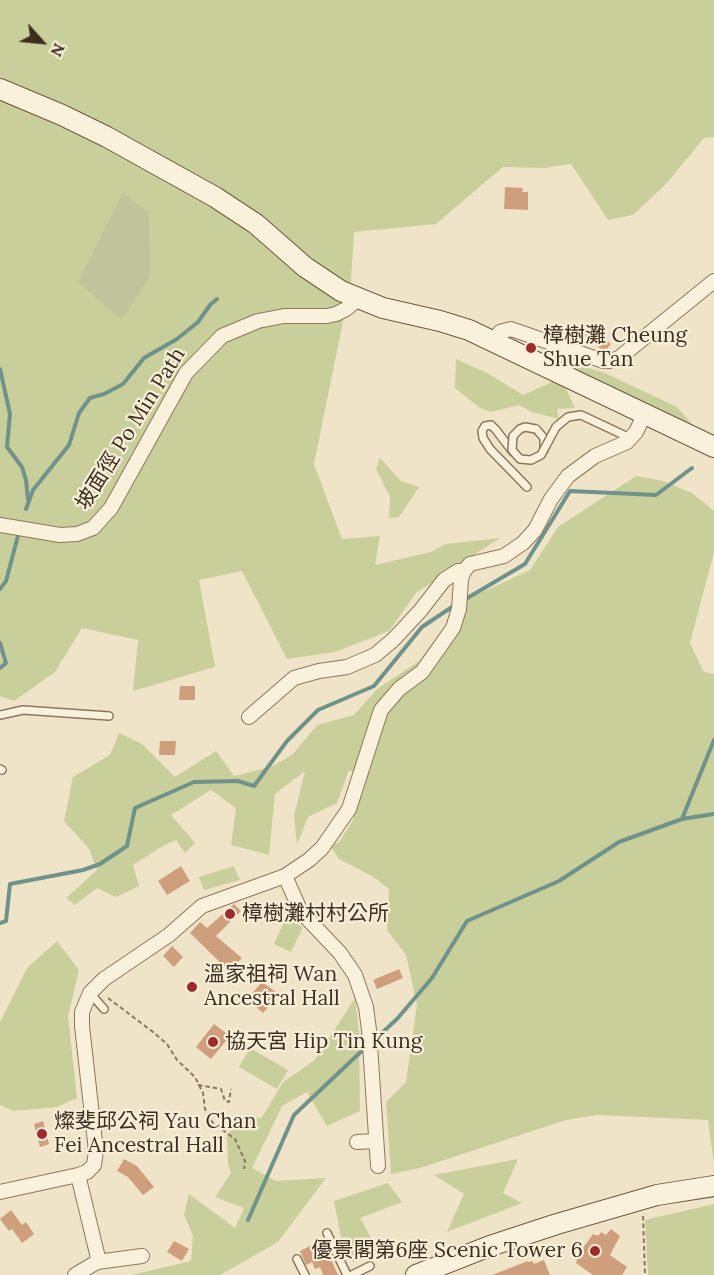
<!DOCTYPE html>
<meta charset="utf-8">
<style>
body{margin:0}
#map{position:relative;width:714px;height:1275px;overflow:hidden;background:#f0e4c8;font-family:Lora,serif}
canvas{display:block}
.north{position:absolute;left:12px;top:12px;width:60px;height:60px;-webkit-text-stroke:4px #f7eed8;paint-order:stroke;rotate:117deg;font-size:16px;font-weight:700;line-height:24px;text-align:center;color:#3d2e20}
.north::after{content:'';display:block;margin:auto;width:21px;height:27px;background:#3d2e20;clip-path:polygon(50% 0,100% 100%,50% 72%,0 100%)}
</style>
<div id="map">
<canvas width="714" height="1275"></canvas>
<div class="north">N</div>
</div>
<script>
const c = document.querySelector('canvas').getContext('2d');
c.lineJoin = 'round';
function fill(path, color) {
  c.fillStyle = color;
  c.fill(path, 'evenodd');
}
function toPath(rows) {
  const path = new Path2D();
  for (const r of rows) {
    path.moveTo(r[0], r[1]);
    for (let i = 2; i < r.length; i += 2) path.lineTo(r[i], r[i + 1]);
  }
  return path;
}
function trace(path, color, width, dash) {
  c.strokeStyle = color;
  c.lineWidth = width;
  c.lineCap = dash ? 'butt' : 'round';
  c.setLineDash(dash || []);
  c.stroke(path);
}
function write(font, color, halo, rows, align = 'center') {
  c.font = font + ' Lora,"Noto Sans TC",serif';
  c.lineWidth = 4.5;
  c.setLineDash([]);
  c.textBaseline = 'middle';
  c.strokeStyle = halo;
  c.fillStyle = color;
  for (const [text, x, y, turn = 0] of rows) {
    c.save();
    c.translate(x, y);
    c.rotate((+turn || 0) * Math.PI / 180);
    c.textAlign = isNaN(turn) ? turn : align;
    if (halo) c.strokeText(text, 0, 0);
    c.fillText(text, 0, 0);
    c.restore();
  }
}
const green = toPath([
 [0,0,714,0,714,137,704,138,666,184,633,215,608,220,571,164,545,168,503,167,436,224,354,232,351,282,314,464,342,539,380,536,375,565,431,552,445,544,500,538,416,593,389,631,335,652,287,659,242,571,199,580,215,667,133,691,138,640,82,628,55,672,14,701,0,696],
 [523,348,605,373,677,407,698,431],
 [456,359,489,374,523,395,561,378,575,408,557,409,559,419,532,412,519,405,491,412,480,408,455,388],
 [380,458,401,481,419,487,399,517,389,518,390,497,376,469],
 [636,476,663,481,692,493,714,511,714,552,690,643,704,672,714,674,714,1164,708,1120,597,1115,566,1120,420,1168,391,1174,386,1102,406,1082,417,1005,406,955,387,930,389,889,372,876,339,859,330,846,339,842,353,820,365,777,349,770,337,803,308,817,297,845,294,816,305,771,275,794,269,855,231,845,236,808,211,790,171,815,195,843,185,853,176,840,163,846,133,865,139,886,116,897,97,888,75,905,66,898,97,870,89,849,64,821,73,777,110,755,119,733,142,744,175,777,216,751,234,776,273,766,293,754,317,725,354,715,377,689,419,661,463,601,530,570,558,527],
 [234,866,240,880,204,890,199,877],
 [286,918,303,927,291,952,274,944],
 [57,941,79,970,68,1016,77,1098,57,1107,13,1111,0,1105,0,1022,27,968],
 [355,998,359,1032,360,1111,327,1126,307,1092,282,1106,252,1168,276,1181,326,1178,278,1242,220,1275,131,1275,191,1261,193,1236,184,1214,189,1194,235,1228,244,1208,215,1197,231,1173,228,1164,227,1135,247,1114,261,1119,283,1082,315,1060],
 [250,1048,288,1070,277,1089,239,1067],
 [518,1159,503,1193,522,1203,447,1232,464,1194,434,1175],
 [388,1183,402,1202,360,1218,380,1254,353,1262,342,1242,334,1201],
 [714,1204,714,1275,648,1275,645,1220]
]);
const cemetery = toPath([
 [123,193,149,213,150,276,122,320,78,282]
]);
const stream = toPath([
 [0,369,10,414,7,447,22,467,26,480,28,500],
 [26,509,33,490,69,445,79,413,90,398,104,394,123,384,144,358,177,339,198,322,210,305,217,299],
 [0,589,6,581,19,532],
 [464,600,525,564,570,491,656,495,692,468],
 [0,643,6,663,0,668],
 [682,819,714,740],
 [0,923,6,921,10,884,83,870,100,864,127,846,135,808,194,782,238,781,254,786,287,741,318,710,374,686,422,627,455,605],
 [373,1041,397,1019,432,978,467,921,559,881,619,842,682,819,714,814],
 [248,1220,294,1115,367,1046]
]);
const building = toPath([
 [505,187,523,188,522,192,528,192,528,210,504,209],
 [588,323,611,344,604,352,580,331],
 [180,686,195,686,195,700,179,700],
 [160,741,176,741,175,755,159,755],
 [181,866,190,881,167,895,158,881],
 [234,904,241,911,216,936,242,958,229,971,190,933,200,922,207,928],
 [172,946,183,957,174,967,163,956],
 [399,969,403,978,377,989,373,980],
 [262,982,279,994,263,1013,247,999],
 [214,1024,230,1036,211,1059,196,1047],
 [43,1121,49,1144,40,1147,34,1124],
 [124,1159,137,1166,154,1187,143,1195,128,1177,117,1171],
 [11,1210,22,1225,26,1222,34,1234,22,1243,12,1229,9,1231,0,1219],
 [611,1229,620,1236,610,1255,627,1267,622,1275,593,1275,576,1263,577,1260,575,1259,593,1234,598,1236,601,1232,606,1235],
 [322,1240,338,1275,323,1275,320,1267,315,1269,312,1262,306,1265,300,1251],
 [174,1241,189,1249,182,1261,167,1252],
 [544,1260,550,1275,492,1275,528,1261,528,1262,532,1261,534,1264]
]);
const path = toPath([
 [108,998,153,1032,167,1044,177,1060,195,1077,203,1093,205,1109,212,1122,235,1139,245,1161,244,1169],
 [198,1085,221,1089,225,1101,229,1102,231,1089],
 [643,1216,645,1275]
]);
const lane = toPath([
 [556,427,568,417,581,415,630,438],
 [536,429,544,438,544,450],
 [513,452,496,430,491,425,485,426,482,431,483,438,490,449,527,487],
 [0,715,23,710,109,716],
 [0,769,2,770],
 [90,993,104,1009],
 [327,1233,347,1275],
 [297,1259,305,1275],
 [352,1275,370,1266]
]);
const street = toPath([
 [493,342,500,332,511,329,603,361,610,361,619,358,714,281],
 [0,525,60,535,77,534,93,528,111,508,186,373,222,336,258,321,284,316,327,316,336,314,346,309,358,299],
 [249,717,294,678,319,671,347,667,375,655,393,640,420,611,444,580,458,571,464,571],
 [285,876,301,912,340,953,355,975,366,1007,369,1030,378,1166],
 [357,1142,376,1141],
 [78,1175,99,1262],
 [0,1192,78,1175,87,1172,94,1165,96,1151,82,1026,82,1012,90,993,104,979,169,935,202,906,285,876,309,860,322,848,349,809,381,710,399,689,422,672,453,628,459,609,461,579,464,571,470,564,504,556,523,543,535,530,551,499,568,476,595,456,627,442,636,432,644,415],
 [75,1275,97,1262,142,1256]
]);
const secondary = toPath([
 [0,89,62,115,107,137,215,197,256,224,305,267,341,291,383,308,440,321,469,330,714,447],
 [416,1275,490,1246,557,1224,657,1195,714,1186]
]);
const laneBridge = toPath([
 [536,429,525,427,520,429,513,436,512,450,520,459,531,460,541,455,556,427]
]);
const markers = [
 [531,348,6,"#9e2a2b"],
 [230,914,6,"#9e2a2b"],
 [192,987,6,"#9e2a2b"],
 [213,1042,6,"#9e2a2b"],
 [42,1134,6,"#9e2a2b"],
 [595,1251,6,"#9e2a2b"]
];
const poiNames = [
 ["樟樹灘 Cheung",543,336],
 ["Shue Tan",543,360],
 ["樟樹灘村村公所",242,914],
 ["溫家祖祠 Wan",204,975],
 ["Ancestral Hall",204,999],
 ["協天宮 Hip Tin Kung",225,1042],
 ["燦斐邱公祠 Yau Chan",54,1122],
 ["Fei Ancestral Hall",54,1146],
 ["優景閣第6座 Scenic Tower 6",583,1251,"right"]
];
const streetNames = [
 ["坡面徑 Po Min Path",131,429,-58]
];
fill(green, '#c9cf9b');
fill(cemetery, '#bfc49a');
trace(stream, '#6f938a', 4);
fill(building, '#cf9f7d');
trace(lane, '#8d765c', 10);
trace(street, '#8d765c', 16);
trace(secondary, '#6f573f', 22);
trace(path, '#8d765c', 2, [4.5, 3]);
trace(lane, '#faf1dc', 7);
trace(street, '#faf1dc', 14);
trace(secondary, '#faf1dc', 20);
trace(laneBridge, '#8d765c', 10, []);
trace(laneBridge, '#faf1dc', 7);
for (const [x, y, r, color] of markers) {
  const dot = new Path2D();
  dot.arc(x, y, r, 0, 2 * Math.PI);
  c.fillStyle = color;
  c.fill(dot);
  trace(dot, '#f7eed8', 2);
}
write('21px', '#3d2e20', '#f7eed8', poiNames, 'left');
write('21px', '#3d2e20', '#f7eed8', streetNames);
</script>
